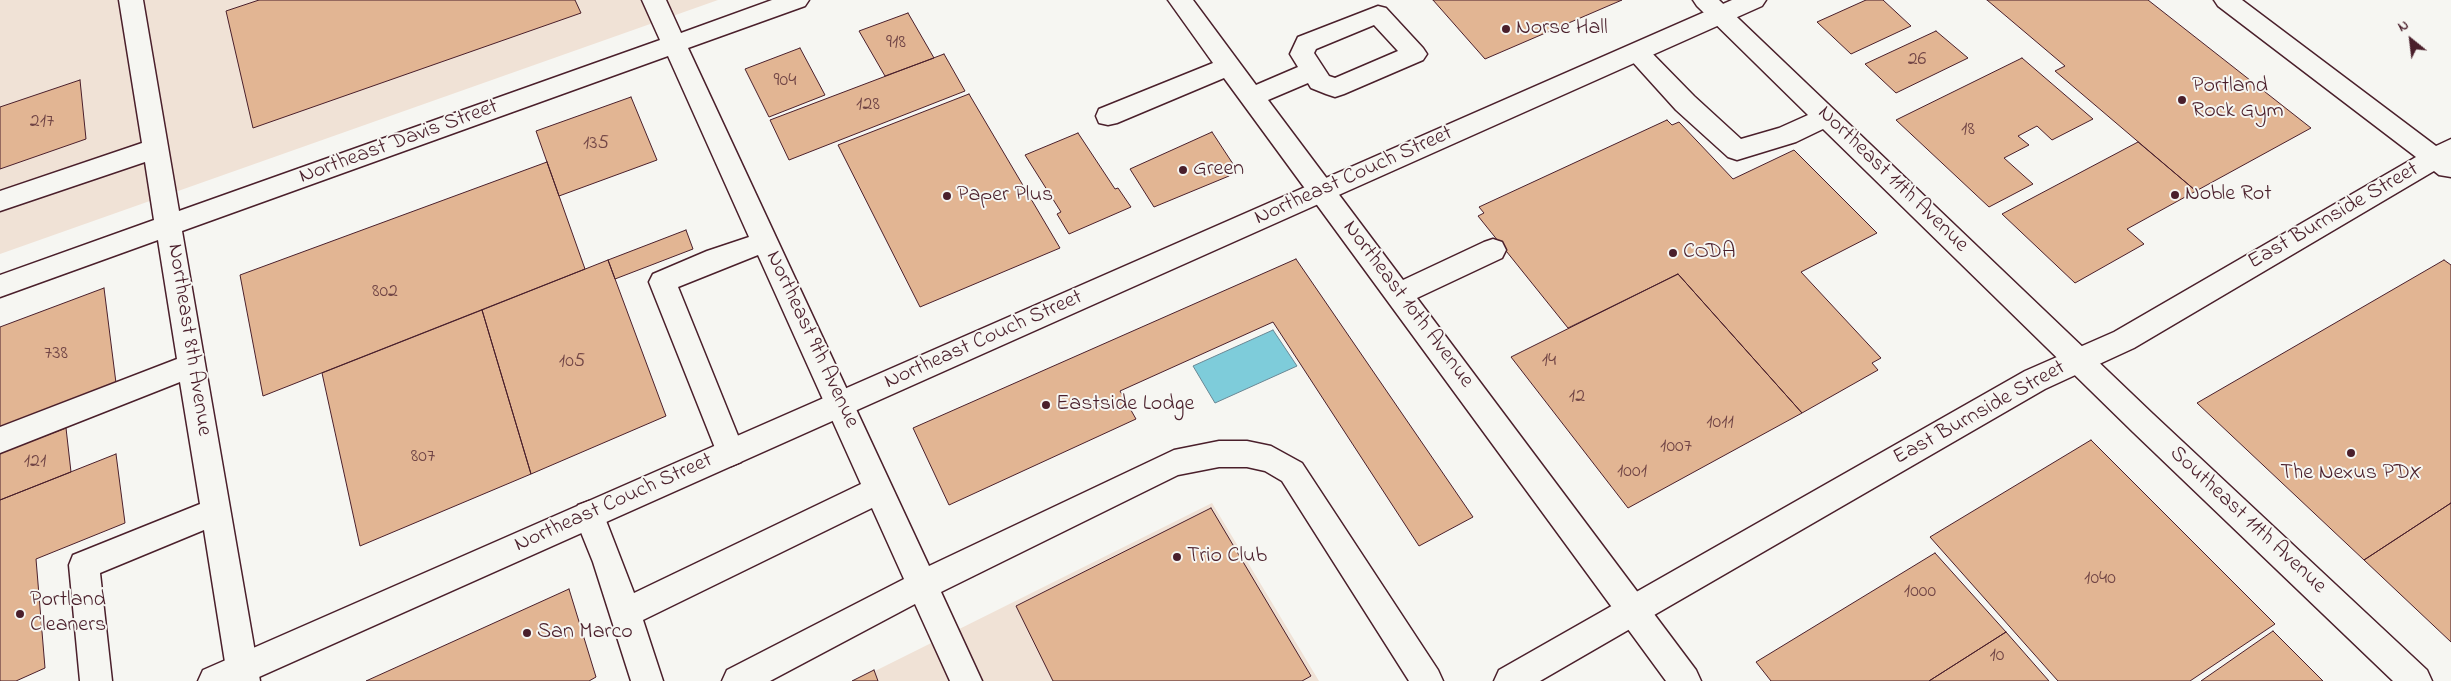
<!DOCTYPE html>
<style>
body{margin:0}
#map{position:relative;width:2451px;height:681px;overflow:hidden;background:#f6f6f2;font-family:"Indie Flower",sans-serif}
canvas{display:block}
.north{position:absolute;left:2386px;top:15px;width:50px;height:50px;-webkit-text-stroke:4px #f6f6f2;paint-order:stroke;rotate:331deg;font-size:14px;font-weight:700;line-height:20px;text-align:center;color:#4a1f2b}
.north::after{content:'';display:block;margin:auto;width:18px;height:22px;background:#4a1f2b;clip-path:polygon(50% 0,100% 100%,50% 72%,0 100%)}
</style>
<div id="map">
<canvas width="2451" height="681"></canvas>
<div class="north">N</div>
</div>
<script>
const c = document.querySelector('canvas').getContext('2d');
c.lineJoin = 'round';
function fill(path, color) {
  c.fillStyle = color;
  c.fill(path, 'evenodd');
}
function toPath(rows) {
  const path = new Path2D();
  for (const r of rows) {
    path.moveTo(r[0], r[1]);
    for (let i = 2; i < r.length; i += 2) path.lineTo(r[i], r[i + 1]);
  }
  return path;
}
function trace(path, color, width, dash) {
  c.strokeStyle = color;
  c.lineWidth = width;
  c.lineCap = dash ? 'butt' : 'round';
  c.setLineDash(dash || []);
  c.stroke(path);
}
function write(font, color, halo, rows, align = 'center') {
  c.font = font + ' "Indie Flower",sans-serif';
  c.lineWidth = 4;
  c.setLineDash([]);
  c.textBaseline = 'middle';
  c.strokeStyle = halo;
  c.fillStyle = color;
  for (const [text, x, y, turn = 0] of rows) {
    c.save();
    c.translate(x, y);
    c.rotate((+turn || 0) * Math.PI / 180);
    c.textAlign = isNaN(turn) ? turn : align;
    if (halo) c.strokeText(text, 0, 0);
    c.fillText(text, 0, 0);
    c.restore();
  }
}
const built = toPath([
 [0,0,718,0,0,254],
 [1212,503,1319,681,855,681]
]);
const water = toPath([
 [1273,330,1297,366,1215,403,1193,366,1273,330]
]);
const building = toPath([
 [259,0,575,0,581,13,253,128,226,11,259,0],
 [1433,0,1622,0,1485,59,1433,0],
 [1866,0,1883,0,1911,26,1851,54,1817,22,1866,0],
 [1987,0,2148,0,2311,128,2196,191,2055,71,2065,66,1987,0],
 [908,13,934,58,885,76,859,31,908,13],
 [1936,31,1968,58,1896,93,1865,64,1936,31],
 [800,48,825,95,769,117,745,69,800,48],
 [944,54,965,91,789,160,770,120,944,54],
 [2022,58,2093,119,2052,140,2037,126,2018,136,2029,145,2004,158,2033,184,1989,207,1896,120,2022,58],
 [80,80,86,139,0,169,0,107,80,80],
 [969,94,1060,248,920,307,838,145,969,94],
 [631,97,657,160,559,196,536,131,631,97],
 [1667,120,1672,125,1679,122,1733,179,1794,150,1877,233,1801,272,1881,358,1872,363,1878,370,1802,413,1678,274,1568,328,1478,216,1484,213,1479,207,1667,120],
 [1212,132,1233,164,1235,171,1229,176,1154,207,1130,169,1212,132],
 [1078,133,1115,189,1118,188,1131,207,1069,234,1057,214,1061,212,1025,155,1078,133],
 [2138,142,2196,191,2127,229,2144,244,2075,283,2002,214,2138,142],
 [547,162,585,269,263,396,240,275,547,162],
 [686,230,693,249,615,279,608,260,686,230],
 [1296,259,1473,517,1419,546,1273,322,1120,391,1136,419,949,505,913,428,1296,259],
 [608,260,666,416,531,474,482,310,608,260],
 [2444,260,2451,265,2451,503,2364,560,2197,403,2444,260],
 [1678,274,1802,413,1628,508,1511,357,1678,274],
 [104,288,116,383,0,427,0,327,104,288],
 [482,310,531,474,360,546,322,373,482,310],
 [66,428,71,472,0,500,0,453,66,428],
 [2091,440,2275,624,2190,681,2058,681,1930,537,2091,440],
 [116,454,125,523,36,559,45,668,16,681,0,681,0,500,116,454],
 [2451,503,2451,642,2364,560,2451,503],
 [1211,508,1311,676,1302,681,1053,681,1016,606,1211,508],
 [1935,553,2006,632,1929,681,1771,681,1756,662,1935,553],
 [569,589,596,677,589,681,366,681,569,589],
 [2273,631,2323,681,2201,681,2273,631],
 [2006,632,2049,681,1929,681,2006,632],
 [874,670,878,681,852,681,874,670]
]);
const minor = toPath([
 [119,0,143,0,179,211,660,40,642,0,666,0,681,33,772,0,809,0,805,6,688,48,929,566,1174,450,1219,441,1247,441,1271,446,1302,463,1438,670,1443,681,1409,681,1282,481,1265,471,1247,467,1219,467,1178,475,941,592,982,681,950,681,915,604,770,681,722,681,727,670,904,579,872,508,643,620,663,681,631,681,593,562,574,515,578,505,589,501,600,505,634,593,861,484,758,255,678,287,745,453,741,462,731,466,721,462,717,453,649,282,653,274,707,251,749,237,668,56,182,231,260,681,228,681,204,530,100,573,112,681,80,681,69,565,73,555,200,504,180,382,0,453,0,427,177,359,158,240,0,297,0,275,154,220,145,162,0,211,0,191,142,143,119,0],
 [1168,0,1193,0,1256,85,1298,67,1290,54,1298,37,1378,6,1386,8,1423,48,1427,54,1423,60,1344,94,1335,97,1326,94,1311,88,1308,83,1268,100,1403,280,1484,242,1493,239,1502,242,1506,250,1502,258,1417,298,1696,670,1701,681,1666,681,1224,78,1117,123,1108,125,1099,123,1096,116,1099,109,1213,63,1168,0],
 [1374,25,1398,51,1335,78,1329,76,1314,53,1316,49,1374,25],
 [1693,0,1719,0,2153,414,2427,670,2432,681,2393,681,2133,432,1823,129,1796,142,1737,160,1728,157,1676,110,1629,58,1625,52,1629,46,1637,43,1645,46,1694,96,1741,139,1779,128,1808,115,1697,6,1693,0]
]);
const major = toPath([
 [1732,0,1766,0,1762,6,250,681,198,681,203,670,1732,0],
 [2214,0,2242,0,2436,146,2451,139,2451,177,2439,175,2434,171,2134,348,2045,389,1540,681,1494,681,1499,670,2025,371,2114,332,2416,157,2218,6,2214,0]
]);
const markers = [
 [1506,29,5,"#4a1f2b"],
 [2182,100,5,"#4a1f2b"],
 [1183,170,5,"#4a1f2b"],
 [2175,195,5,"#4a1f2b"],
 [947,196,5,"#4a1f2b"],
 [1673,253,5,"#4a1f2b"],
 [1046,405,5,"#4a1f2b"],
 [2351,453,5,"#4a1f2b"],
 [1177,557,5,"#4a1f2b"],
 [20,614,5,"#4a1f2b"],
 [527,633,5,"#4a1f2b"]
];
const numberNames = [
 ["918",896,44],
 ["26",1917,61],
 ["904",785,82],
 ["128",868,106],
 ["217",42,123],
 ["18",1968,131],
 ["135",596,145],
 ["802",385,293],
 ["738",56,355],
 ["14",1549,362],
 ["105",572,363],
 ["12",1577,398],
 ["1011",1720,424],
 ["1007",1676,448],
 ["807",423,458],
 ["121",35,463],
 ["1001",1632,473],
 ["1040",2100,580],
 ["1000",1920,593],
 ["10",1997,657]
];
const poiNames = [
 ["Norse Hall",1516,29],
 ["Portland",2192,87],
 ["Rock Gym",2192,112],
 ["Green",1193,170],
 ["Noble Rot",2185,195],
 ["Paper Plus",957,196],
 ["CODA",1683,253],
 ["Eastside Lodge",1056,405],
 ["The Nexus PDX",2351,474,"center"],
 ["Trio Club",1187,557],
 ["Portland",30,601],
 ["Cleaners",30,626],
 ["San Marco",537,633]
];
const streetNames = [
 ["Northeast Davis Street",399,143,-20],
 ["Northeast Couch Street",1354,177,-24],
 ["Northeast 11th Avenue",1892,180,44],
 ["East Burnside Street",2334,217,-30],
 ["Northeast 10th Avenue",1407,305,53],
 ["Northeast 8th Avenue",188,340,81],
 ["Northeast 9th Avenue",811,340,65],
 ["Northeast Couch Street",984,341,-24],
 ["East Burnside Street",1980,414,-29],
 ["Northeast Couch Street",614,504,-24],
 ["Southeast 11th Avenue",2247,521,43]
];
fill(built, '#f0e2d6');
fill(water, '#7eccda');
trace(water, '#698794', 1);
fill(building, '#e2b593');
trace(building, '#4a1f2b', 1);
trace(minor, '#4a1f2b', 3);
trace(major, '#4a1f2b', 3);
fill(minor, '#f6f6f2');
fill(major, '#f6f6f2');
for (const [x, y, r, color] of markers) {
  const dot = new Path2D();
  dot.arc(x, y, r, 0, 2 * Math.PI);
  c.fillStyle = color;
  c.fill(dot);
  trace(dot, '#f6f6f2', 2);
}
write('20px', '#704445', null, numberNames);
write('22px', '#4a1f2b', '#f6f6f2', poiNames, 'left');
write('22px', '#4a1f2b', '#f6f6f2', streetNames);
</script>
